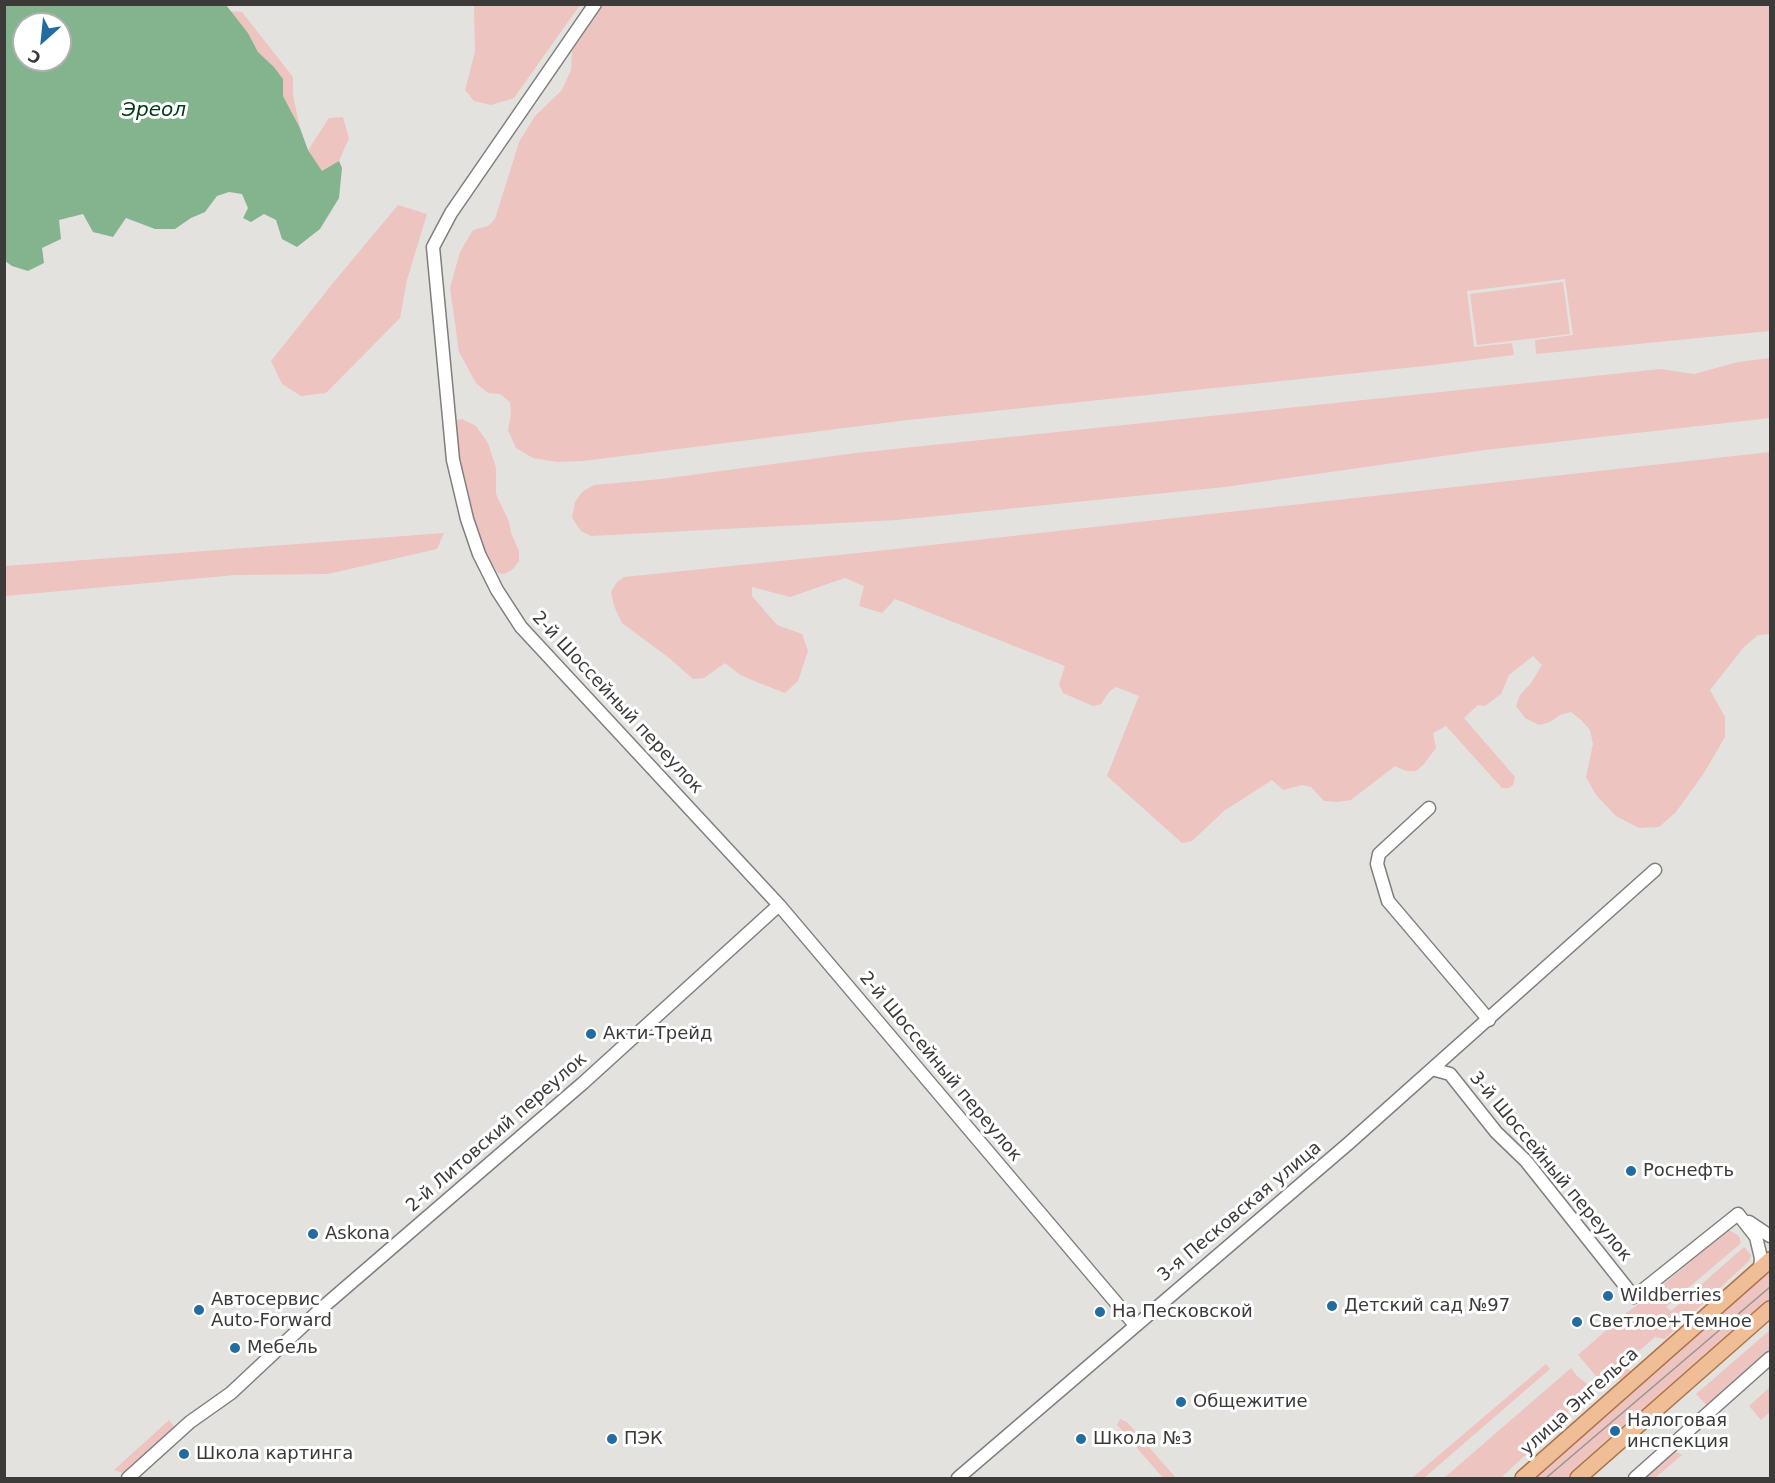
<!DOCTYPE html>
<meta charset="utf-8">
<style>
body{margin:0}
#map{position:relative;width:1775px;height:1483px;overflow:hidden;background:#e4e2df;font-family:"DejaVu Sans",sans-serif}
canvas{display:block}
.frame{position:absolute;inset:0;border:6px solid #3c3b3a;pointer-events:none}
.north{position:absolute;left:12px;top:12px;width:60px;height:60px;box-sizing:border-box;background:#fff;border:2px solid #b1b1b0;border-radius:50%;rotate:207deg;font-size:16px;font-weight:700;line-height:24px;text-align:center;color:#3c3b3a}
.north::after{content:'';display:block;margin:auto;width:21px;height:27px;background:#226ca0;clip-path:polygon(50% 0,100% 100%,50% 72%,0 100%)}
</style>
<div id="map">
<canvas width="1775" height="1483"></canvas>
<div class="frame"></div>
<div class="north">С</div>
</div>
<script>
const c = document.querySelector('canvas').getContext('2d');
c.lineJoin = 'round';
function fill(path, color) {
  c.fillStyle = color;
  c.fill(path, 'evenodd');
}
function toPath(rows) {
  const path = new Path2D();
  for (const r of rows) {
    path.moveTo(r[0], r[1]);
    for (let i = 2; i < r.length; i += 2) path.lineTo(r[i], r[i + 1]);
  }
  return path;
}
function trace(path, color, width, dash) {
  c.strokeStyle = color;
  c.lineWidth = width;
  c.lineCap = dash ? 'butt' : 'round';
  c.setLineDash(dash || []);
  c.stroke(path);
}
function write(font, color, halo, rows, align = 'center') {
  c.font = font + ' "DejaVu Sans",sans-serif';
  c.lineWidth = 6;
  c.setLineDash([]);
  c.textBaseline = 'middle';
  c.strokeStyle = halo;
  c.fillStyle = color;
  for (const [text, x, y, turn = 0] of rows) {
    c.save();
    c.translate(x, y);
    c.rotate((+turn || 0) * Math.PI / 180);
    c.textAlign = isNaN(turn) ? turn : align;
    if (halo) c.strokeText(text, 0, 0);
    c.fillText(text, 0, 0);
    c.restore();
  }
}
const green = toPath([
 [474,5,474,4,580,5,514,98,491,105,474,101,465,90,475,52],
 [603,5,1770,5,1770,331,1536,354,1535,340,1573,335,1565,279,1467,291,1474,347,1512,343,1514,355,1434,365,908,420,583,461,557,462,533,458,516,448,508,430,511,414,510,402,500,394,488,393,476,383,459,352,450,288,460,252,473,230,488,226,495,219,519,142,535,116,562,90,571,70,572,51],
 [230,11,242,12,293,77,293,95,300,128,283,96,283,79,274,67,258,52,248,33],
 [343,117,349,138,339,161,322,172,308,150,329,118],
 [398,205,427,214,407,280,400,318,326,393,301,396,282,384,271,361,333,283],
 [1563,282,1570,334,1477,345,1470,294],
 [1770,358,1770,418,1485,450,1225,487,897,520,591,536,581,531,572,518,575,502,582,492,594,485,661,479,856,453,1661,369,1694,374,1738,362],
 [462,419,476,426,488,443,496,468,496,494,509,522,511,533,519,551,519,561,513,569,504,574,498,573,486,555,472,518,459,459,456,426,457,420],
 [1770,452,1770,634,1758,635,1744,647,1710,690,1725,717,1725,737,1704,773,1676,812,1659,827,1639,828,1616,816,1596,795,1586,777,1593,744,1590,730,1581,720,1571,712,1560,715,1550,722,1539,725,1525,718,1516,706,1520,695,1531,683,1542,665,1533,656,1509,675,1501,694,1485,706,1478,705,1464,718,1515,777,1513,785,1509,788,1502,788,1446,726,1433,733,1436,748,1424,764,1416,771,1406,771,1395,766,1351,800,1337,802,1324,801,1311,787,1302,785,1283,790,1272,780,1224,811,1192,841,1182,843,1107,776,1139,696,1116,687,1109,692,1101,704,1093,706,1063,693,1059,684,1065,666,895,599,882,613,859,606,864,586,845,578,790,597,752,587,752,596,777,625,802,634,808,651,798,681,785,693,754,681,739,674,725,663,704,678,693,679,668,657,622,623,614,606,611,592,617,582,624,577,868,552],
 [444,533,437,549,328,574,236,575,6,596,5,587,5,566],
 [1729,1230,1739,1236,1741,1243,1666,1307,1671,1311,1744,1247,1751,1255,1749,1261,1665,1339,1655,1337,1624,1364,1631,1372,1621,1381,1615,1374,1603,1384,1578,1355,1626,1313,1643,1301],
 [1770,1266,1770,1304,1569,1478,1535,1478,1646,1375],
 [1770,1330,1770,1355,1710,1409,1696,1394],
 [1546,1364,1550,1369,1424,1478,1412,1478],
 [1571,1368,1577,1376,1591,1387,1567,1409,1569,1414,1501,1478,1444,1478],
 [1770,1387,1770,1412,1761,1420,1749,1406],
 [1120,1419,1127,1422,1176,1478,1163,1478,1117,1425],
 [169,1420,176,1429,125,1474,114,1470],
 [1670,1449,1682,1455,1655,1478,1637,1478]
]);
const water = toPath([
 [4,5,226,5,248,33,258,52,274,67,283,79,283,96,300,128,308,150,322,171,339,161,342,168,339,198,320,229,297,247,282,239,276,220,264,214,251,222,243,218,248,208,242,194,229,192,217,196,205,212,191,218,175,229,155,229,126,218,113,237,93,232,83,214,59,220,61,239,42,248,44,263,28,271,12,266,5,261],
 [24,24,60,24,60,60,24,60]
]);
const minor = toPath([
 [595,4,451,213,433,247,453,460,467,519,479,554,497,590,521,627,779,905,1135,1325],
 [1429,808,1379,854,1377,864,1388,901,1489,1020],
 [1432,1069,1450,1074,1496,1132,1526,1161,1634,1297,1738,1214],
 [1738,1214,1756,1237,1761,1258,1760,1269],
 [1749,1222,1770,1236],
 [128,1478,190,1422,231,1393,323,1307,583,1083,779,905],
 [958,1478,1349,1143,1655,870],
 [1635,1478,1770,1358]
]);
const major = toPath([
 [1523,1478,1770,1260],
 [1578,1478,1770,1309]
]);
const tram = toPath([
 [1546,1478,1770,1287]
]);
const markers = [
 [591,1034,6,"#226ca0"],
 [1631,1171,6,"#226ca0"],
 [313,1234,6,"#226ca0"],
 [1608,1296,6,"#226ca0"],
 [1332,1306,6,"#226ca0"],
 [199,1310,6,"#226ca0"],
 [1100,1312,6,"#226ca0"],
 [1577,1322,6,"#226ca0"],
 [235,1348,6,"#226ca0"],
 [1181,1402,6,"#226ca0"],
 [1615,1431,6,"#226ca0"],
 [612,1439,6,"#226ca0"],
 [1081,1439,6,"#226ca0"],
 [184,1454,6,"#226ca0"]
];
const streetNames = [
 ["2-й Шоссейный переулок",617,703,47],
 ["2-й Шоссейный переулок",940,1067,50],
 ["2-й Литовский переулок",497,1133,-41],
 ["3-й Шоссейный переулок",1550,1167,50],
 ["3-я Песковская улица",1240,1212,-40],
 ["улица Энгельса",1580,1402,-42]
];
const poiNames = [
 ["Акти-Трейд",603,1034],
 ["Роснефть",1643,1171],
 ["Askona",325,1234],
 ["Wildberries",1620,1296],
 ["Автосервис",211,1300],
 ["Auto-Forward",211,1321],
 ["Детский сад №97",1344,1306],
 ["На Песковской",1112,1312],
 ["Светлое+Темное",1589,1322],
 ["Мебель",247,1348],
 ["Общежитие",1193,1402],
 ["Налоговая",1627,1421],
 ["инспекция",1627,1442],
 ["ПЭК",624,1439],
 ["Школа №3",1093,1439],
 ["Школа картинга",196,1454]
];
const waterNames = [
 ["Эреол",154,111]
];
fill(green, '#edc4bf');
fill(water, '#84b48d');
trace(minor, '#807f7c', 15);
trace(major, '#aa7348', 18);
trace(minor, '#fff', 12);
trace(major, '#efbd96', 15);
trace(tram, '#969492', 1.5);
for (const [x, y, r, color] of markers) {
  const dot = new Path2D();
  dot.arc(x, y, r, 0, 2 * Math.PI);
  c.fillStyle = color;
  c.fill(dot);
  trace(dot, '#fff', 2);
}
write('18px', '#3c3b3a', '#fff', streetNames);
write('18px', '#3c3b3a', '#fff', poiNames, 'left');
write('italic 20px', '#003b16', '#fff', waterNames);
</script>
